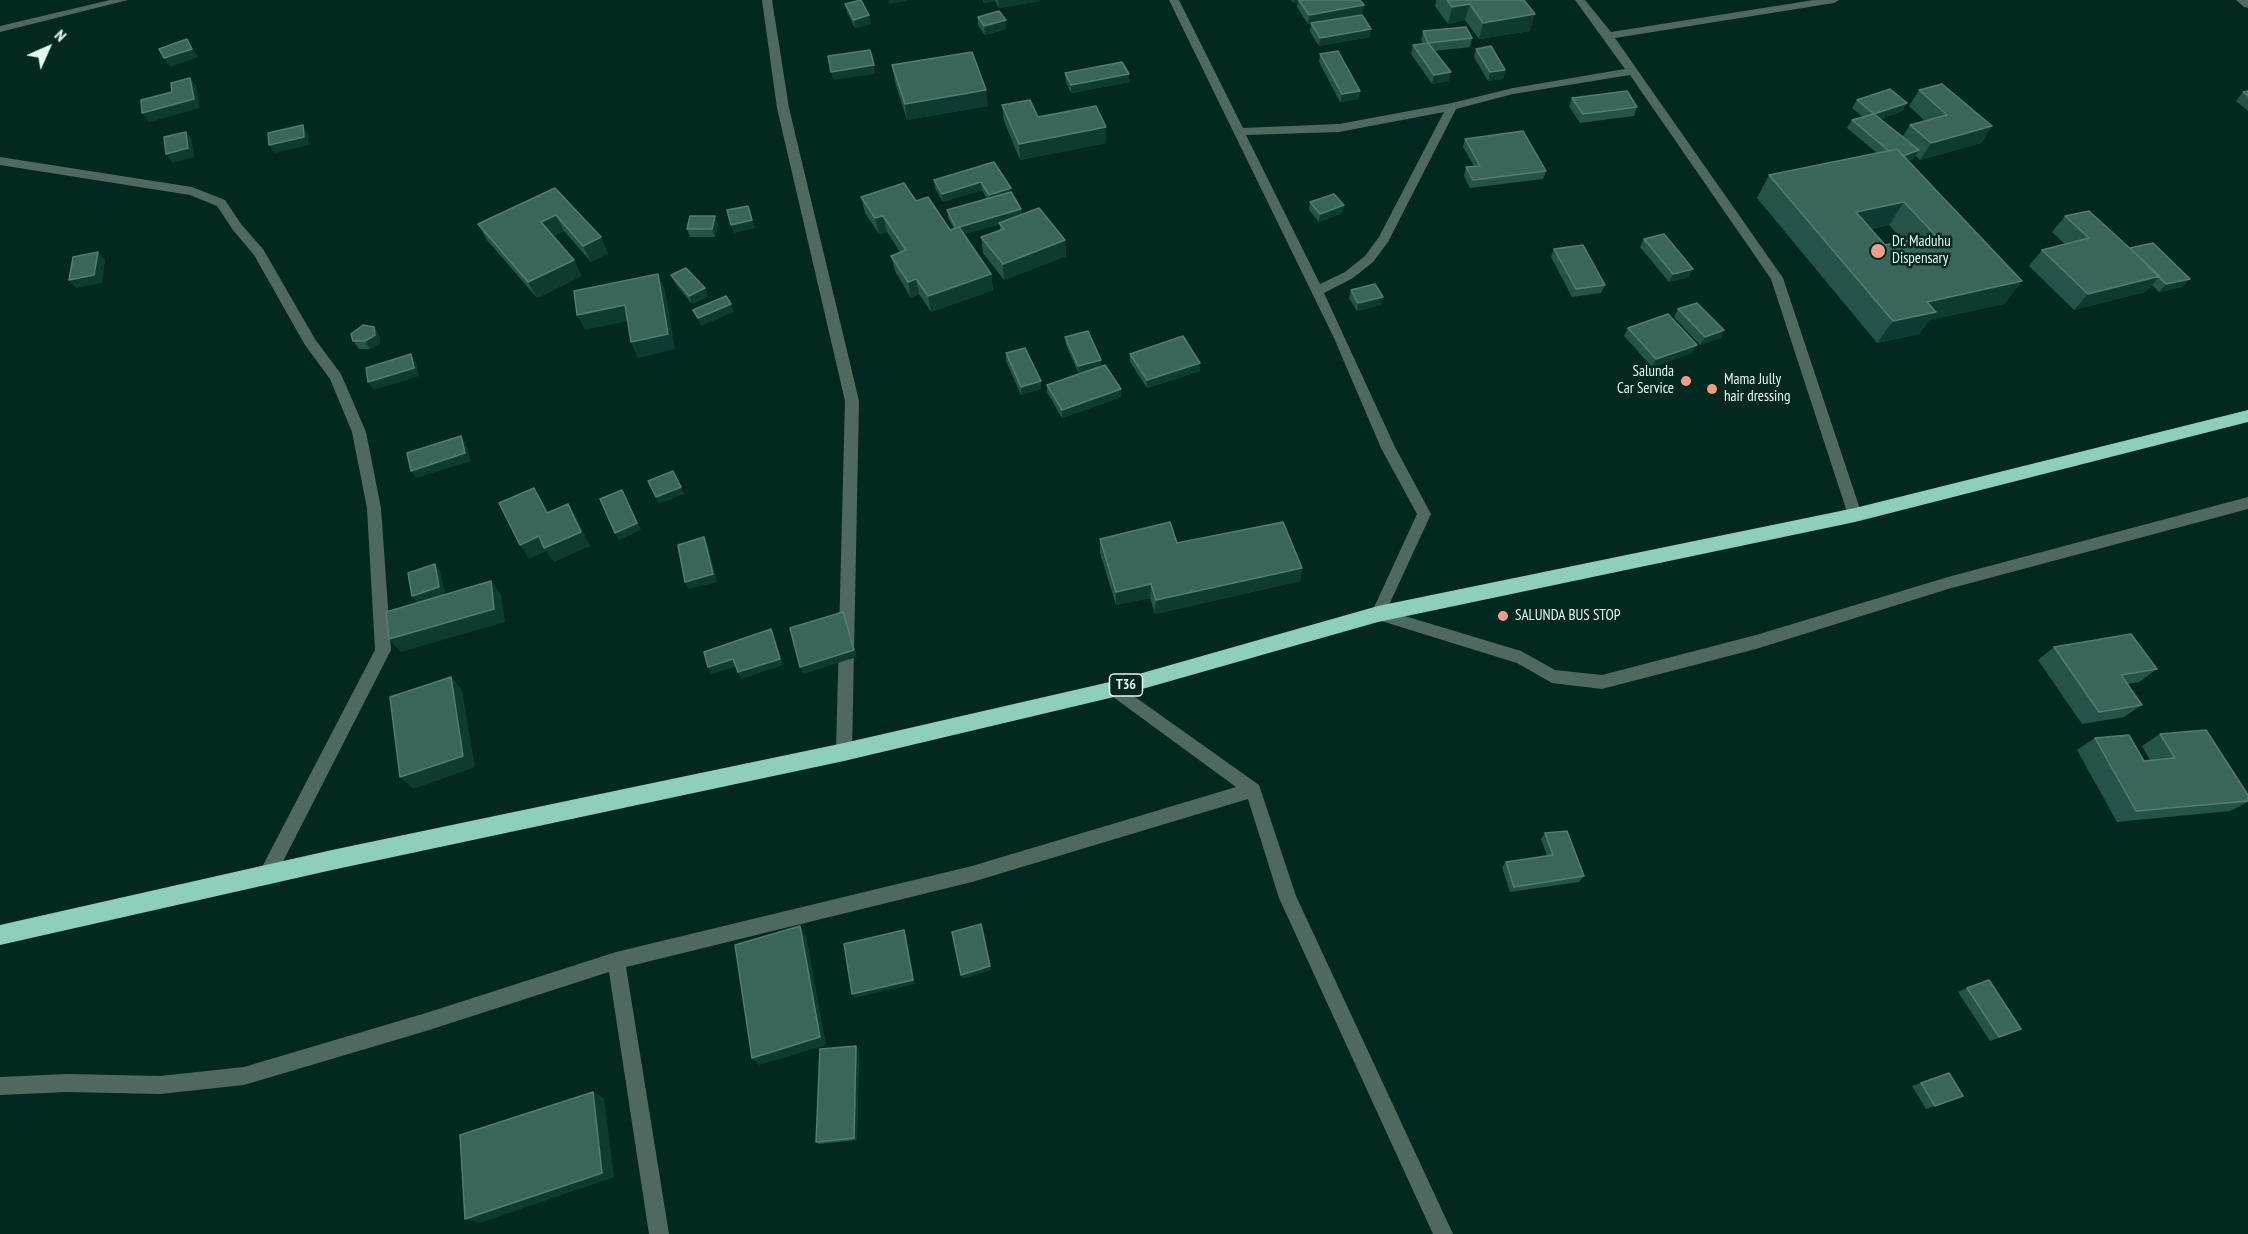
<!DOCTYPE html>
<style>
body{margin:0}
#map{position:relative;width:2248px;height:1234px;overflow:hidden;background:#032820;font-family:"PT Sans Narrow",sans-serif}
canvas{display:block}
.north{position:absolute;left:18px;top:18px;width:60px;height:60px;-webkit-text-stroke:4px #032820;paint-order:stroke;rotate:45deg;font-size:16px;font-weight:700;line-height:24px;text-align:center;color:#e6f9f3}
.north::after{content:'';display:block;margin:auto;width:21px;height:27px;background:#e6f9f3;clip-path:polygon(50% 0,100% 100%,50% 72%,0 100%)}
</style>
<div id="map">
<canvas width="2248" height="1234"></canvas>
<div class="north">N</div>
</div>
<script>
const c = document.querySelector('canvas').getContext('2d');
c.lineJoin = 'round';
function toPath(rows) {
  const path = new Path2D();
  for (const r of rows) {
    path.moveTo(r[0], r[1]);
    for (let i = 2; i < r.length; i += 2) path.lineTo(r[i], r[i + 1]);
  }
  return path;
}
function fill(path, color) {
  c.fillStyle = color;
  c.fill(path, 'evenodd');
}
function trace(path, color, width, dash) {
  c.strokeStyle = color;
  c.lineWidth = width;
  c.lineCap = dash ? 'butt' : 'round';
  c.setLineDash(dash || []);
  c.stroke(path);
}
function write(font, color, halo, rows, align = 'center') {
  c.font = font + ' "PT Sans Narrow",sans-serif';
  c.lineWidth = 5;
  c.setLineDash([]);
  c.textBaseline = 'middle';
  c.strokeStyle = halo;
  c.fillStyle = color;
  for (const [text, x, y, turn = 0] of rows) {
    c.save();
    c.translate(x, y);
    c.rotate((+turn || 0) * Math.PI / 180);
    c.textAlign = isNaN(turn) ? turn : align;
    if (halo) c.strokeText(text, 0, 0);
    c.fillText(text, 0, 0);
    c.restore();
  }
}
const lane = toPath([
 [2248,497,2248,509,1948,589,1756,649,1602,689,1552,683,1517,663,1378,620,1373,618,1371,614,1373,610,1378,608,1521,651,1555,670,1602,675,1756,635,1948,577,2248,497]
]);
const street = toPath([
 [110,0,128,0,0,32,0,26,110,0],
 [762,0,772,0,789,108,859,401,852,752,850,757,844,759,838,757,836,752,845,401,777,108,762,0],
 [1169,0,1179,0,1243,128,1339,124,1452,103,1513,88,1625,69,1575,0,1585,0,1611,32,1814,0,1839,0,1834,3,1615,38,1783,278,1862,515,1860,519,1850,519,1848,515,1771,279,1630,75,1513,94,1456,109,1388,242,1373,262,1353,278,1324,293,1395,447,1431,514,1383,618,1378,620,1373,618,1371,614,1417,514,1381,448,1334,338,1169,0],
 [1444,112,1379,237,1365,256,1345,272,1320,284,1246,135,1339,132,1444,112],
 [2236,0,2248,0,2248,8,2244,7,2236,0],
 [0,157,192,187,225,200,241,224,263,249,315,339,341,374,366,432,381,508,391,650,273,881,267,883,261,881,259,875,261,869,375,650,367,508,352,432,330,379,305,345,254,255,233,230,217,206,190,195,0,165,0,157],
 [1114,682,1259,785,1296,896,1453,1234,1433,1234,1279,898,1248,799,972,882,626,967,669,1234,649,1234,609,972,426,1031,244,1085,160,1094,67,1092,0,1095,0,1077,67,1074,160,1076,244,1067,426,1013,616,952,972,866,1236,787,1109,694,1106,689,1109,684,1114,682]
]);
const highway = toPath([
 [2248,410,2248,422,1855,522,1378,622,1114,697,844,761,332,870,0,945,0,925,332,850,844,743,1114,681,1378,606,1855,508,2248,410]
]);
const wall = toPath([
 [983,0,1040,0,1040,1,999,8,995,1,984,3],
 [1291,0,1360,0,1364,5,1362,14,1314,23,1370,37,1319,46,1310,32,1311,23,1308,24,1297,7,1298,2,1294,3],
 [1436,0,1524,0,1530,31,1479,39,1465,20,1448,24,1435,6],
 [845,4,869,15,871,24,855,28,847,12],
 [978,17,1006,29,985,35,978,25],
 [1423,31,1472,38,1470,47,1434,51,1449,81,1432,84,1411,54,1413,45,1423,44,1421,40],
 [1476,49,1505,70,1503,79,1488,81,1474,57],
 [1320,54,1360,91,1358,99,1340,102,1319,62],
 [892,65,988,106,907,120,895,82],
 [1065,73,1129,74,1129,82,1071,93,1066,82],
 [1919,90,1992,126,1981,143,1920,160,1916,156,1914,158,1908,161,2022,281,2004,304,1929,320,1919,334,1877,343,1757,198,1769,175,1877,153,1847,128,1852,120,1863,117,1852,108,1857,100,1907,103,1902,111,1880,119,1903,136,1910,125,1925,121,1909,106],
 [1889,225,1904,241,1885,245,1871,229],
 [2248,91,2248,111,2236,101,2243,92],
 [1572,98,1637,107,1634,116,1580,123,1569,106],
 [1002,105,1038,117,1106,127,1106,143,1020,160,1004,121],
 [1465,139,1546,171,1543,179,1470,188,1464,176,1466,167,1474,166,1463,147],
 [994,162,1021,209,1022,214,1065,240,1066,256,1004,280,983,253,981,237,1000,230,1000,224,964,234,991,274,993,290,931,312,919,294,911,298,895,271,891,256,900,252,887,232,879,234,865,213,861,197,916,201,950,230,954,229,948,218,947,210,987,199,982,190,943,202,935,188,934,180],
 [555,188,608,253,591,262,564,231,553,236,574,260,581,276,537,298,487,240,478,224],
 [1310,202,1344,205,1342,213,1319,222,1309,210],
 [2065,216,2130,248,2190,279,2182,287,2159,292,2152,285,2145,292,2074,310,2029,266,2042,250,2065,244,2052,232],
 [718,224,715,237,690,237,687,229],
 [1644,239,1689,277,1669,282,1640,247],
 [1554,249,1605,285,1601,293,1572,297,1551,257],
 [671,275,705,288,708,296,692,304,675,283],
 [1351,290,1381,305,1357,311,1349,298],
 [1678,309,1724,330,1720,338,1700,345,1674,317],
 [374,327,379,335,380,343,370,349,359,349,353,341],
 [1628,328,1692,353,1652,367,1624,336],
 [1065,337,1101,360,1101,366,1121,389,1121,397,1062,418,1047,392,1047,385,1079,374,1066,345],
 [1006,353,1041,381,1041,389,1021,395,1006,361],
 [1130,354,1200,371,1147,388,1130,362],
 [1100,539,1177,543,1302,568,1300,581,1155,614,1150,598,1116,605,1100,553],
 [2054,647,2157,669,2139,682,2127,684,2142,705,2124,717,2082,724,2038,660],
 [2160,734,2248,795,2248,802,2230,811,2117,822,2077,750,2095,738,2144,761,2150,760,2142,746],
 [1545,833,1584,876,1579,882,1510,892,1502,867,1506,862,1547,856,1541,839],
 [1967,988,2021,1029,1990,1041,1958,992],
 [856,1046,859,1050,857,1140,819,1144,816,1142],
 [1949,1073,1963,1096,1926,1109,1912,1086]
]);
const shadedWall = toPath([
 [888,0,907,0,907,1,889,4],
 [984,0,995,0,995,1,984,3],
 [998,0,1040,0,1040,1,999,8],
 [1294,0,1298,0,1298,2,1294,3],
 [1470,4,1465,20,1448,24,1452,7],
 [1364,5,1362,14,1308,24,1309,15],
 [1535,14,1530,31,1479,39,1483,23],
 [869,15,871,24,855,28,854,20],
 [1006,20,1006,29,985,35,984,26],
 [1371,29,1370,37,1319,46,1320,38],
 [187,39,198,57,170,67,164,58],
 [874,65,875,74,833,80,831,72],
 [1505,70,1503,79,1488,81,1490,72],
 [1451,72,1449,81,1432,84,1434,75],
 [1129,74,1129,82,1071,93,1071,85],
 [190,78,196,86,200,108,149,122,142,113,194,99],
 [986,90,988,106,907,120,905,104],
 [1360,91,1358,99,1340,102,1342,94],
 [1907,103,1902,111,1869,122,1874,114],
 [303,125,308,134,309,145,274,153,269,145],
 [1992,126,1981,143,1920,160,1931,143],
 [1106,127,1106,143,1020,160,1019,144],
 [186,132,192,140,194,157,173,163,166,154],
 [1919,150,1914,158,1891,166,1896,158],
 [981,182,982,190,943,202,942,194],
 [1011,188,1012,197,990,203,989,195],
 [1904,202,1889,225,1842,235,1856,212],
 [1344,205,1342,213,1319,222,1320,214],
 [748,206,755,228,734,233,731,225],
 [1021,209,1022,218,957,236,956,228],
 [556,215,564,231,549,238,541,222],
 [715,216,718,224,715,237,712,229],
 [883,216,887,232,879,234,875,218],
 [601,237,608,253,591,262,583,246],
 [1065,240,1066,256,1004,280,1003,264],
 [98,252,105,260,102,283,76,288,69,280],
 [574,260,581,276,537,298,528,282],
 [1693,269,1689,277,1669,282,1673,274],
 [658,274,665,289,675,349,638,358,631,342],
 [991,274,993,290,931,312,928,296],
 [2160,276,2145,292,2074,310,2088,294],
 [916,279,919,294,911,298,908,282],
 [2190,279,2182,287,2159,292,2166,284],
 [2022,281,2004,304,1929,320,1919,334,1877,343,1893,321,1927,302],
 [705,288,708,296,692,304,689,296],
 [1383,297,1381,305,1357,311,1358,303],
 [731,304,734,312,701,326,698,318],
 [625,305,632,320,585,330,577,315],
 [374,327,379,335,380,343,370,349,365,341],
 [1724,330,1720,338,1700,345,1705,337],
 [1697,345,1692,353,1652,367,1656,359],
 [411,354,416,362,419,376,374,390,368,382],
 [1101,360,1101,368,1079,374,1078,366],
 [1200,363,1200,371,1147,388,1147,380],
 [1041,381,1041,389,1021,395,1021,387],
 [1121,389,1121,397,1062,418,1062,410],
 [461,436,466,444,471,461,416,478,411,471],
 [673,471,684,494,659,504,656,497],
 [534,488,543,502,556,527,547,513],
 [622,490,641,530,619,540,615,533],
 [568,504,577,518,590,546,554,562,546,551,529,559,520,545],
 [704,537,708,545,717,582,689,589,685,582],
 [435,564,440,571,445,594,418,603,412,596],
 [1302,568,1300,581,1155,614,1156,600],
 [491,581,501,595,505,622,401,652,389,639],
 [1151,584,1150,598,1116,605,1116,592],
 [845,619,857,657,803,674,800,667],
 [771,629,774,636,783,665,741,679,738,672],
 [733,659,737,666,711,674,708,667],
 [451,677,462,690,475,767,413,789,400,777],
 [800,926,806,935,826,1045,759,1065,752,1058],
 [982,929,991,970,963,979,961,975],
 [904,930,906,934,915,984,854,998,852,994],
 [856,1046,859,1050,857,1140,854,1138],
 [593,1092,604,1098,614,1177,480,1223,465,1219]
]);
const building = toPath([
 [861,0,869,15,854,20,845,4,861,0],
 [1299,0,1360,0,1364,5,1309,15,1299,0],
 [1447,0,1524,0,1535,14,1483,23,1470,4,1452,7,1447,0],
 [999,11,1006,20,984,26,978,17,999,11],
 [1362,15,1371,29,1320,38,1311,23,1362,15],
 [1466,27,1472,38,1428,43,1451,72,1434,75,1413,45,1428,43,1423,31,1466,27],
 [187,39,192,49,164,58,159,49,187,39],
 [1491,46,1505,70,1490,72,1476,49,1491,46],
 [870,50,874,65,831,72,828,56,870,50],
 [1338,51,1360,91,1342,94,1320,54,1338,51],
 [972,52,986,90,905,104,892,65,972,52],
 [1122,62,1129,74,1071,85,1065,73,1122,62],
 [190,78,194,99,142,113,141,100,172,92,171,83,190,78],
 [1942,84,1992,126,1931,143,1910,125,1947,115,1919,90,1942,84],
 [1890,89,1907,103,1874,114,1919,150,1903,156,1897,149,1889,151,1852,120,1874,114,1857,100,1890,89],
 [1627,91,1637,107,1583,114,1572,98,1627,91],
 [2248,91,2248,96,2243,92,2248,91],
 [1030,100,1038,117,1096,106,1106,127,1019,144,1002,105,1030,100],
 [303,125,304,137,269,145,268,133,303,125],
 [1523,131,1546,171,1473,180,1466,167,1480,166,1465,139,1523,131],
 [186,132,188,148,166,154,164,137,186,132],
 [1897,149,2022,281,1927,302,1936,312,1893,321,1769,175,1897,149],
 [1904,202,1935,235,1885,245,1856,212,1904,202],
 [994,162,1011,188,989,195,981,182,942,194,934,180,994,162],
 [904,183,916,201,928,197,950,230,959,227,991,274,928,296,916,279,908,282,891,256,906,250,883,216,875,218,861,197,904,183],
 [555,188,601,237,583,246,556,215,541,222,574,260,528,282,478,224,555,188],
 [1011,192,1021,209,956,228,947,210,1011,192],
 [1334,194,1344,205,1320,214,1310,202,1334,194],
 [748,206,752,220,731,225,727,210,748,206],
 [1039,208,1065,240,1003,264,981,237,1004,229,999,223,1039,208],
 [2089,211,2160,276,2088,294,2042,250,2089,238,2065,216,2089,211],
 [690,216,715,216,712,229,687,229,690,216],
 [1664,234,1693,269,1673,274,1644,239,1664,234],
 [2153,243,2190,279,2166,284,2130,248,2153,243],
 [1583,245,1605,285,1576,289,1554,249,1583,245],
 [98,252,94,275,69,280,73,257,98,252],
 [686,268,705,288,689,296,671,275,686,268],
 [658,274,668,334,631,342,625,305,577,315,574,291,658,274],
 [1375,284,1383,297,1358,303,1351,290,1375,284],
 [726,296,731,304,698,318,693,310,726,296],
 [1697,303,1724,330,1705,337,1678,309,1697,303],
 [1668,314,1697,345,1656,359,1628,328,1668,314],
 [363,325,374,327,375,335,365,341,353,341,351,334,363,325],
 [1088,331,1101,360,1078,366,1065,337,1088,331],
 [1183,336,1200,363,1147,380,1130,354,1183,336],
 [1025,348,1041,381,1021,387,1006,353,1025,348],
 [411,354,414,368,368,382,366,368,411,354],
 [1105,365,1121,389,1062,410,1047,385,1105,365],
 [461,436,465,453,411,471,407,453,461,436],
 [673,471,681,487,656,497,648,481,673,471],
 [534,488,547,513,568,504,581,532,544,548,539,536,520,545,499,503,534,488],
 [622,490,637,523,615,533,600,499,622,490],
 [1170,522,1177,543,1283,522,1302,568,1156,600,1151,584,1116,592,1100,539,1170,522],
 [704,537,713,574,685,582,678,545,704,537],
 [435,564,439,587,412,596,408,573,435,564],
 [491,581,494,609,389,639,386,612,491,581],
 [843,612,854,650,800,667,790,628,843,612],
 [771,629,780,659,738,672,733,659,708,667,704,652,771,629],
 [2131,634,2157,669,2121,675,2142,705,2099,712,2054,647,2131,634],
 [451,677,463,756,400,777,390,697,451,677],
 [2206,730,2248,795,2248,801,2136,811,2095,738,2129,735,2144,761,2175,758,2160,734,2206,730],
 [1567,831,1584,876,1514,887,1506,862,1553,855,1545,833,1567,831],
 [981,924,990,966,961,975,952,932,981,924],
 [800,926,820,1037,752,1058,735,945,800,926],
 [904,930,913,980,852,994,844,944,904,930],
 [1989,980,2021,1029,1999,1037,1967,988,1989,980],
 [856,1046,854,1138,816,1142,820,1049,856,1046],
 [1949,1073,1963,1096,1935,1106,1921,1083,1949,1073],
 [593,1092,602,1173,465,1219,460,1135,593,1092]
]);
const markers = [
 [1878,251,8,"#f49e8a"],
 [1686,381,6,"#f49e8a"],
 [1712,389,6,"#f49e8a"],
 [1503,616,6,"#f49e8a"]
];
const shields = [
 [1126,685,33]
];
const shieldNames = [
 ["T36",1126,685]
];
const poiNames = [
 ["Dr. Maduhu",1892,242],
 ["Dispensary",1892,259],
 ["Salunda",1674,372,"right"],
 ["Car Service",1674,389,"right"],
 ["Mama Jully",1724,380],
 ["hair dressing",1724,397],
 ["SALUNDA BUS STOP",1515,616]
];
fill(lane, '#4f6961');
fill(street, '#4f6961');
fill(highway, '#8dcebc');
fill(wall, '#245349');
fill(shadedWall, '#0e3b31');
fill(building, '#39655b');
trace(building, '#547c73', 1.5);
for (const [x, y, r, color] of markers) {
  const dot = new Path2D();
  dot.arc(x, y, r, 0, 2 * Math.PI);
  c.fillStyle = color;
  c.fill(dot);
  trace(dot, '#032820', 2);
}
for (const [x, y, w] of shields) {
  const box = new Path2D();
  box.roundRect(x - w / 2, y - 11, w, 22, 4.5);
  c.fillStyle = '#032820';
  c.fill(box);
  trace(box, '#e6f9f3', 1.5);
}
write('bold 14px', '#e6f9f3', null, shieldNames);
write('15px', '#e6f9f3', '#032820', poiNames, 'left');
</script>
